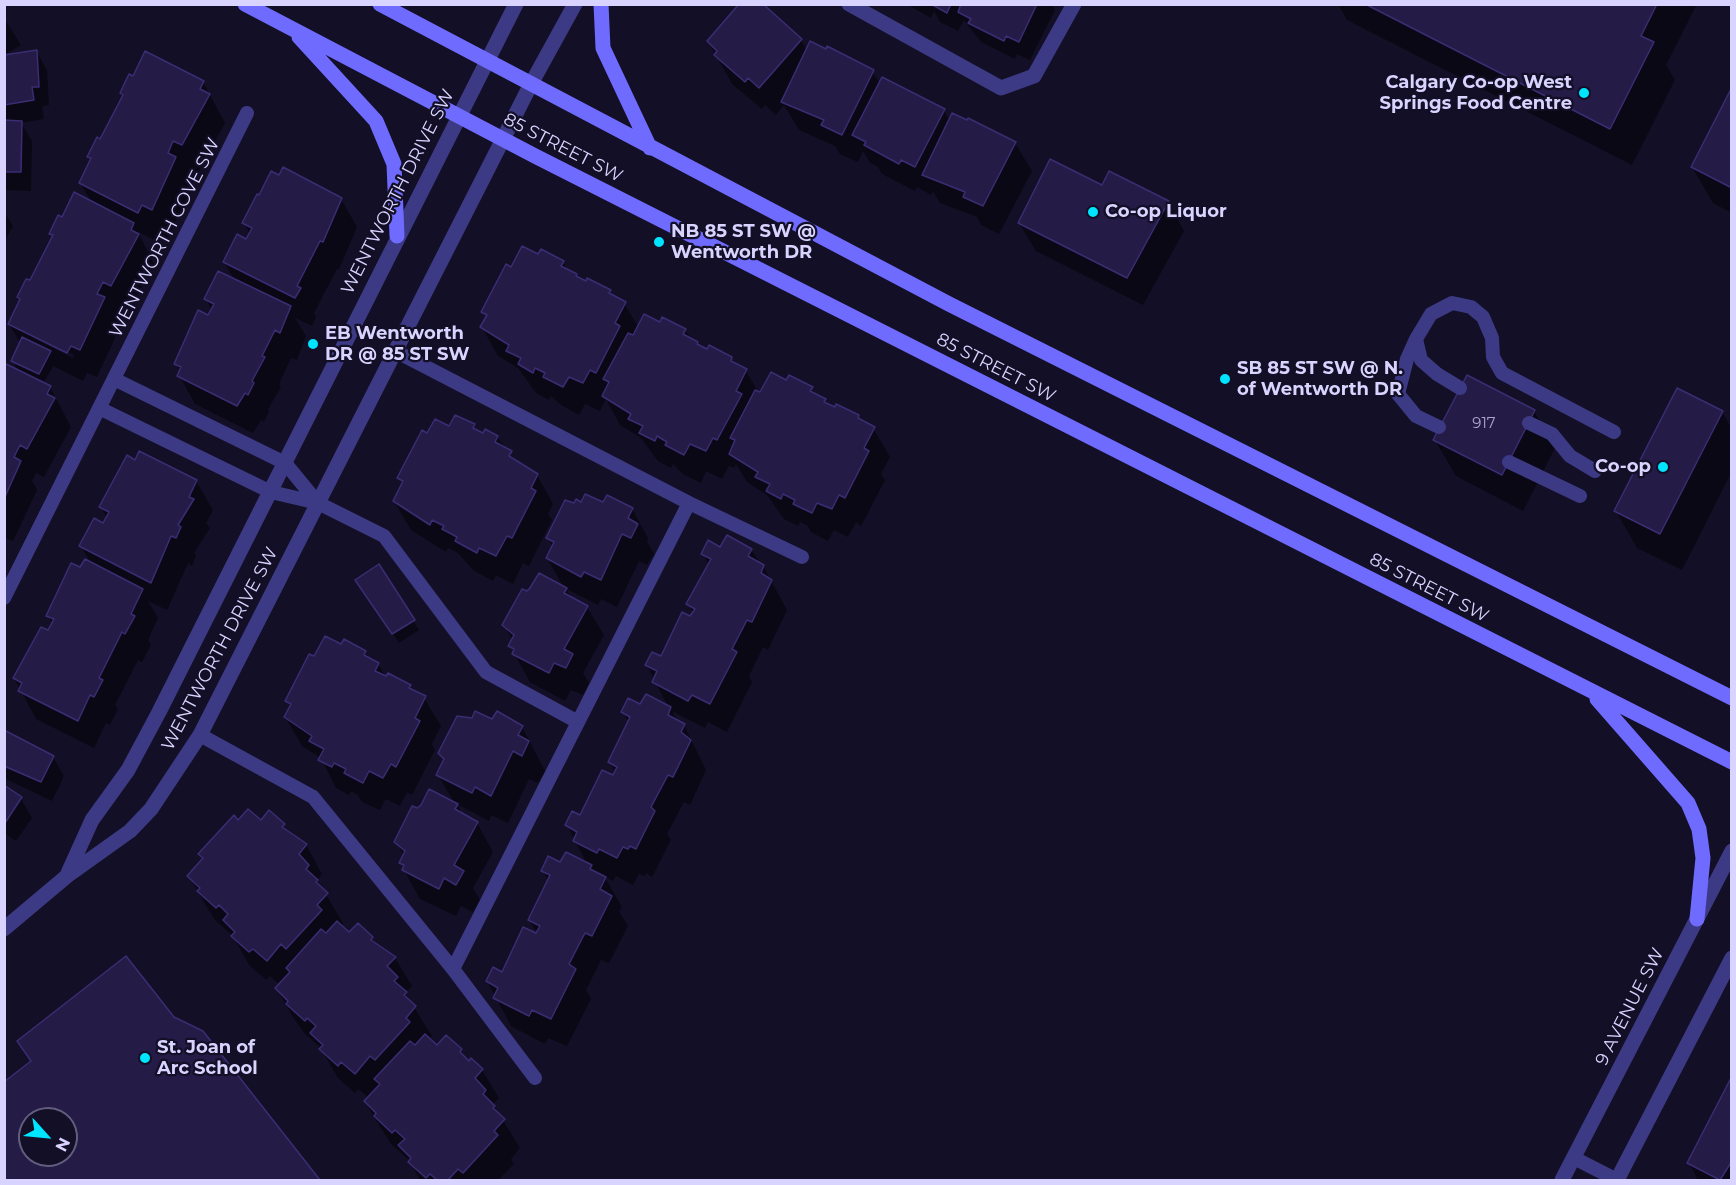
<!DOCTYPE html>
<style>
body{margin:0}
#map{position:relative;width:1736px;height:1185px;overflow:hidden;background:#130f26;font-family:Montserrat,sans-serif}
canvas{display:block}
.frame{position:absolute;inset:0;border:6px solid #d9d4ff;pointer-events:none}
.north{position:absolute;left:18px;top:1107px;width:60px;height:60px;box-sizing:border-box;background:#130f26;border:2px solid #625e7d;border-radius:50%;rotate:117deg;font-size:16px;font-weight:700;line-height:24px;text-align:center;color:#d9d4ff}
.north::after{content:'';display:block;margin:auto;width:21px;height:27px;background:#00e5ff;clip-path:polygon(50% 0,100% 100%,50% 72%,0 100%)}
</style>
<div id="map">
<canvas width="1736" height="1185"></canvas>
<div class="frame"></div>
<div class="north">N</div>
</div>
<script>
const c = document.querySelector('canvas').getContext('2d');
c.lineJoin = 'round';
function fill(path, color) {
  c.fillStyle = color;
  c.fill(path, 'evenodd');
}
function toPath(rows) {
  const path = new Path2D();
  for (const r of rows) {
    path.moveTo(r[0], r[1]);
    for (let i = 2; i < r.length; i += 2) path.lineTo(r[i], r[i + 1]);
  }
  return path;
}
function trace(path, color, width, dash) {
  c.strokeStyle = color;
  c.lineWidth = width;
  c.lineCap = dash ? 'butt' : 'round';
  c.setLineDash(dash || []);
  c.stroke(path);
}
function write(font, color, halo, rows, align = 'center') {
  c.font = font + ' Montserrat,sans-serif';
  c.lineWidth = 4.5;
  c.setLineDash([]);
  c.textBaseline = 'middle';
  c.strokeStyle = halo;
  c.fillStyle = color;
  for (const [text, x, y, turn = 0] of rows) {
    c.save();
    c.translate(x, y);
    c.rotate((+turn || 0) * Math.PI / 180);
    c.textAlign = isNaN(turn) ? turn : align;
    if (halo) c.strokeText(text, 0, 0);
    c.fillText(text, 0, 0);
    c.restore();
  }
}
const shadow = toPath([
 [906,4,1052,4,1055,10,1030,60,1017,54,1015,59,981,42,964,20,958,31,940,22,934,11,931,18],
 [1338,4,1697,4,1666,65,1675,80,1632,165,1347,20],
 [4,18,21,45,4,55],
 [801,40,807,51,872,71,880,84,944,111,950,121,1015,143,1032,171,999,234,981,225,977,217,940,203,933,191,931,195,917,187,915,191,882,174,878,167,870,163,863,151,858,162,840,154,835,146,799,130,784,105,776,115,765,105,762,109,732,84,708,41],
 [36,51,47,70,49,105,42,106,44,119,21,123,32,141,31,191,4,190,4,57],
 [203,82,225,123,198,173,189,169,186,177,192,186,168,238,158,233,154,240,138,232,154,264,127,314,120,310,115,318,120,327,97,377,87,373,83,381,53,366,43,384,50,387,71,427,44,477,36,473,32,481,37,490,13,541,4,537,4,364,19,372,13,361,21,344,9,324,21,301,19,297,30,282,53,237,51,233,63,219,92,203,80,183,91,162,88,157,101,141,124,97,121,93],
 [32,334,74,355,73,358,32,337],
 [1732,94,1732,213,1713,203,1692,167],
 [1103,187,1168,202,1184,231,1143,305,1036,251,1019,223],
 [341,199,357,227,339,269,337,269,314,313,316,317,312,326,295,318,306,336,297,360,291,358,279,384,281,387,268,409,269,412,264,422,261,420,253,433,195,404,179,375,181,372,176,364,212,311,206,299,235,281,224,262,250,234,244,223],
 [4,212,13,226,4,242],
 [539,256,563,262,568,271,578,279,610,291,613,297,624,303,638,327,661,324,684,330,700,347,731,358,735,365,746,371,760,395,787,382,811,388,816,396,828,405,858,417,861,422,873,428,890,457,881,474,885,480,861,526,856,522,848,537,834,530,828,541,811,532,807,525,800,522,798,526,784,519,767,495,747,482,736,464,734,468,729,466,722,479,706,471,701,483,683,474,673,464,671,468,658,461,640,437,620,425,606,399,600,411,585,404,579,415,561,405,551,396,549,400,536,393,518,368,498,356,482,327,487,318,483,312,512,269],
 [1534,411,1555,448,1523,511,1456,476,1435,440],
 [1722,412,1732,429,1732,471,1682,570,1637,548,1616,511],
 [474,426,478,433,497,437,517,463,537,475,553,504,548,514,552,520,529,566,523,563,513,584,496,575,493,581,473,570,458,553,448,548,446,552,411,530,394,501,403,484,399,478,428,435,450,428],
 [136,462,196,481,213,510,206,523,210,528,194,553,196,556,192,566,188,563,167,610,148,601,158,618,148,640,151,645,142,662,138,660,115,705,118,709,110,725,106,723,94,748,36,719,14,678,53,624,48,616,81,569,91,564,81,546,104,525,107,518,101,507],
 [582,504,632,509,648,538,647,541,654,554,647,565,639,561,617,607,601,599,598,605,565,588,572,598,587,607,604,635,583,673,589,683,583,695,571,690,565,701,530,682,510,646,513,641,504,625,527,593,564,588,547,558,553,547,548,538,574,505],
 [721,549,751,550,763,566,787,610,768,650,763,647,749,676,752,682,727,732,708,722,705,728,672,711,678,722,684,725,706,770,690,805,684,802,667,834,671,840,652,877,646,873,645,876,639,874,633,885,616,876,613,881,604,876,622,907,619,911,628,926,609,963,601,960,586,990,591,999,567,1046,548,1038,545,1044,511,1026,487,981,503,974,539,936,529,920,549,881,543,871,561,864,587,864,567,825,580,817,616,773,609,762,629,723,623,712,641,706,668,707,647,665,662,658,694,614,688,604,709,565,703,554],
 [378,566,419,630,399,643,363,588],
 [342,647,365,652,370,660,378,664,386,678,410,686,413,692,424,698,441,726,432,744,435,750,412,795,407,792,400,806,386,799,380,810,362,802,358,795,351,791,349,795,336,788,321,758,302,746,285,717,291,708,287,701,315,658],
 [493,721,522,727,545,771,538,783,529,779,508,823,491,815,489,821,457,804,463,815,477,823,493,852,473,888,480,900,473,912,461,906,456,916,420,899,404,870,401,863,404,856,396,842,417,810,455,804,438,775,444,762,440,753],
 [470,833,472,835,451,872,449,871],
 [4,732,53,757,64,776,52,801,4,778],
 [4,787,21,799,32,818,16,841,4,833],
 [270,812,288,833,306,845,322,874,317,880,343,923,340,926,349,934,372,938,379,949,385,949,395,958,412,986,405,993,432,1036,429,1039,438,1047,461,1050,468,1064,482,1070,499,1098,493,1104,520,1148,511,1159,514,1164,498,1180,420,1180,409,1160,392,1145,382,1130,365,1102,369,1098,358,1089,355,1093,338,1078,320,1047,304,1033,293,1017,276,988,280,985,270,976,266,980,249,965,233,936,215,920,205,904,189,876,203,860,200,854,238,822,261,822],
 [173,1018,202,1033,318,1180,4,1180,4,1084,31,1063,19,1042],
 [30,1119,66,1119,66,1155,30,1155],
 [1732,1079,1732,1180,1698,1180,1689,1163]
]);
const building = toPath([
 [739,4,763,4,802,39,759,88,748,78,745,82,714,55,717,51,707,41,739,4],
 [931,4,951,4,947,13,931,4],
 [961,4,1037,4,1019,42,1006,36,1004,41,968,23,971,19,958,12,961,4],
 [1365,4,1657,4,1641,36,1654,42,1610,129,1365,4],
 [810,41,826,49,827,46,874,70,842,135,821,125,824,120,781,102,810,41],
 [37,50,39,87,32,87,34,100,4,105,4,55,37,50],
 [145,51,204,81,200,89,210,94,182,145,173,141,168,153,176,157,152,210,142,205,138,213,79,183,91,158,87,157,97,137,100,139,123,95,120,93,127,78,129,74,133,76,145,51],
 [882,77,945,109,915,167,901,160,899,164,864,145,866,142,852,135,882,77],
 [1732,87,1732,188,1691,167,1732,87],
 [952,113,967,120,968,118,1016,142,983,206,963,197,965,192,922,175,952,113],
 [4,120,22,121,21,172,4,172,4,120],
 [1050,159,1102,185,1109,171,1169,201,1127,278,1018,223,1050,159],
 [283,167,342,198,323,242,320,241,297,286,301,288,295,298,223,262,237,234,246,239,252,228,242,223,257,194,259,195,271,171,279,175,283,167],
 [74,192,134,223,131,230,139,234,111,286,103,282,97,294,105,297,80,350,71,346,67,353,8,324,20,299,17,297,26,279,30,280,53,235,49,234,58,215,62,217,74,192],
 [522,246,538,254,541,249,564,261,561,266,577,274,576,276,586,281,587,278,611,290,609,293,626,302,615,323,620,326,596,373,590,370,583,383,569,377,563,387,543,377,545,373,535,368,533,373,518,364,521,358,506,351,509,345,480,327,487,315,481,312,506,264,511,267,522,246],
 [218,271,291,306,280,333,275,330,262,356,265,357,252,381,254,383,248,395,245,393,237,406,177,376,181,367,174,364,198,310,208,315,214,304,204,299,218,271],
 [644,314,660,322,662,317,686,329,683,334,698,342,697,344,707,349,709,345,732,357,731,361,747,369,736,391,742,394,717,440,713,438,706,451,690,444,684,455,665,445,667,442,657,436,655,441,639,433,643,426,628,419,631,414,602,396,609,382,603,379,628,333,633,335,644,314],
 [22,337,51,351,39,374,11,361,22,337],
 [4,363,51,386,47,394,55,398,27,449,20,445,14,457,21,461,4,499,4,363],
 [771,372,786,380,789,375,813,387,810,391,826,399,824,402,835,407,836,404,859,415,858,418,875,427,864,448,869,451,845,498,839,495,832,509,817,503,812,513,793,504,795,500,783,494,781,499,766,491,770,484,755,477,758,472,729,454,735,440,730,438,755,390,760,392,771,372],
 [1467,375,1535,410,1502,475,1433,440,1467,375],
 [1677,388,1723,411,1660,534,1614,511,1677,388],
 [455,415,475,424,473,428,483,433,485,429,498,436,495,442,512,451,509,456,538,474,531,488,536,491,512,538,507,536,496,556,479,548,477,553,455,541,457,537,442,529,444,526,432,520,430,525,393,501,403,481,397,478,422,430,427,433,435,419,449,426,455,415],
 [139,451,197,480,189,497,194,499,178,525,181,527,176,538,171,536,151,583,79,546,94,518,103,523,109,512,99,507,127,455,135,460,139,451],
 [585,494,603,502,607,495,633,508,628,518,638,524,631,538,622,534,601,580,584,572,581,577,546,558,554,542,546,538,565,500,574,503,576,499,581,502,585,494],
 [727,535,752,549,748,556,764,565,761,573,772,580,752,622,747,620,732,649,737,652,710,704,692,695,688,701,652,682,657,671,645,665,652,652,661,656,682,612,690,616,695,609,686,604,711,559,701,554,708,540,720,547,727,535],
 [85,559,143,589,131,614,135,616,125,634,122,632,99,678,103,680,94,697,90,695,78,721,18,691,22,683,13,678,41,627,48,630,54,619,46,616,71,563,80,567,85,559],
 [379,564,415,620,392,634,355,580,379,564],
 [539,573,567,588,564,593,588,606,564,649,573,654,566,668,554,663,549,673,512,654,514,649,508,646,514,635,502,625,522,589,527,591,530,588,539,573],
 [325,636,341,644,344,639,366,651,364,655,379,663,375,671,386,676,388,673,411,685,409,688,426,696,415,718,420,721,396,767,391,764,383,778,369,771,363,783,344,773,346,769,334,763,332,767,318,760,324,749,309,741,312,736,284,717,291,704,285,701,309,654,314,656,325,636],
 [646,694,671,707,668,715,685,724,681,732,691,740,673,777,668,775,651,807,655,811,636,849,630,846,628,849,623,847,617,858,599,849,597,853,573,841,577,832,565,825,572,811,580,815,602,770,613,775,617,767,608,762,630,717,621,712,628,698,640,704,646,694],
 [475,711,492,719,497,711,523,726,518,735,529,741,522,756,513,751,491,796,475,787,472,793,436,775,444,759,438,753,457,716,472,718,475,711],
 [4,730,54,756,41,782,4,766,4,730],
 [4,785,22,797,5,823,4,822,4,785],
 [429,789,458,804,455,809,478,822,454,865,464,871,456,885,444,878,439,889,402,870,404,865,399,863,405,851,394,842,412,806,417,808,421,805,429,789],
 [248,809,261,820,269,810,285,824,282,827,307,844,299,854,309,865,306,869,318,880,316,882,328,893,317,905,322,910,286,949,281,944,267,961,253,949,249,952,231,936,235,932,223,920,228,914,219,905,216,908,197,891,200,888,187,876,203,858,198,854,234,815,238,820,248,809],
 [566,852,592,865,590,869,606,877,600,889,612,896,592,936,585,933,569,964,576,969,551,1019,532,1010,529,1016,493,998,498,988,486,981,493,967,502,972,523,927,536,933,540,926,528,920,550,875,541,871,548,856,560,862,566,852],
 [337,921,349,932,358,923,373,937,371,940,396,957,387,966,398,977,394,981,407,992,404,995,416,1006,406,1018,410,1022,375,1060,370,1056,355,1074,341,1062,338,1066,319,1049,323,1045,310,1033,316,1026,307,1018,305,1021,286,1004,288,1001,275,988,290,972,286,968,321,929,326,933,337,921],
 [126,956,174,1017,203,1031,320,1180,4,1180,4,1082,31,1061,17,1041,126,956],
 [30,1119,66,1119,66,1155,30,1155,30,1119],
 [425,1034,437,1045,446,1035,462,1049,460,1052,469,1061,471,1058,483,1069,475,1078,486,1090,483,1094,495,1106,493,1108,505,1119,494,1131,498,1135,463,1173,458,1169,448,1180,437,1180,430,1174,426,1178,408,1162,411,1158,398,1145,405,1139,395,1130,392,1133,374,1116,376,1113,364,1101,380,1084,374,1079,410,1041,415,1045,425,1034],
 [1732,1076,1732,1161,1720,1180,1687,1163,1732,1076]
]);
const service = toPath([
 [1416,339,1407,359,1398,394,1416,416,1439,427],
 [395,351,689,503,802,557],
 [114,379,285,463,318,503],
 [1460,388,1437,374,1421,360,1416,339,1431,314,1452,303,1471,307,1483,317,1492,338,1493,357,1502,373,1614,432],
 [99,408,271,492,318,503,384,536,486,672,578,722],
 [1529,423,1552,434,1570,456,1595,471],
 [1509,462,1580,496],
 [4,598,247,113],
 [200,735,313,797,453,969,535,1078],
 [453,969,689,503],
 [1574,1158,1617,1180]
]);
const minor = toPath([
 [849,4,1001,88,1034,76,1074,4]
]);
const tertiary = toPath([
 [68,873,92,820,128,770,159,712,516,4],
 [4,929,67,876,130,831,151,809,200,735,531,84,575,4],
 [1562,1180,1732,851],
 [1617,1180,1732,958]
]);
const secondary = toPath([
 [245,4,535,156,1732,762],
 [380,4,949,304,1732,698],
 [601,4,603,48,650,148],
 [299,37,376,121,394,164,397,236],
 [1597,699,1688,803,1699,829,1703,858,1697,919]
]);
const markers = [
 [1584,93,6,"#00e5ff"],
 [1093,212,6,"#00e5ff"],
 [659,242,6,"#00e5ff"],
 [313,344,6,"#00e5ff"],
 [1225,379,6,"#00e5ff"],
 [1663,467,6,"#00e5ff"],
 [145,1058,6,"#00e5ff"]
];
const numberNames = [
 ["917",1484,424]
];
const poiNames = [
 ["Calgary Co-op West",1572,83,"right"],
 ["Springs Food Centre",1572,104,"right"],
 ["Co-op Liquor",1105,212],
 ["NB 85 ST SW @",671,232],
 ["Wentworth DR",671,253],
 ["EB Wentworth",325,334],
 ["DR @ 85 ST SW",325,355],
 ["SB 85 ST SW @ N.",1237,369],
 ["of Wentworth DR",1237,390],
 ["Co-op",1651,467,"right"],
 ["St. Joan of",157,1048],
 ["Arc School",157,1069]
];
const streetNames = [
 ["85 STREET SW",563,148,27],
 ["WENTWORTH DRIVE SW",398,192,-63],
 ["WENTWORTH COVE SW",165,238,-63],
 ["85 STREET SW",996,368,27],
 ["85 STREET SW",1429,588,27],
 ["WENTWORTH DRIVE SW",220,649,-62],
 ["9 AVENUE SW",1630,1007,-63]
];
fill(shadow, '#0007');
fill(building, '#241b47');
trace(building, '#3b2d73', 1.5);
trace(service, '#3d3a85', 14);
trace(minor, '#3d3a85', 15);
trace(tertiary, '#3d3a85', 15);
trace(secondary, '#6f6bff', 15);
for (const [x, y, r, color] of markers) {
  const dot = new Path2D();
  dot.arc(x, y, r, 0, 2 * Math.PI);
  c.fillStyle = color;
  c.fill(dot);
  trace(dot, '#130f26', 2);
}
write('15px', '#aca6d1', null, numberNames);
write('bold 18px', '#d9d4ff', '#130f26', poiNames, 'left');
write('18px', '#d9d4ff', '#130f26', streetNames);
</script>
